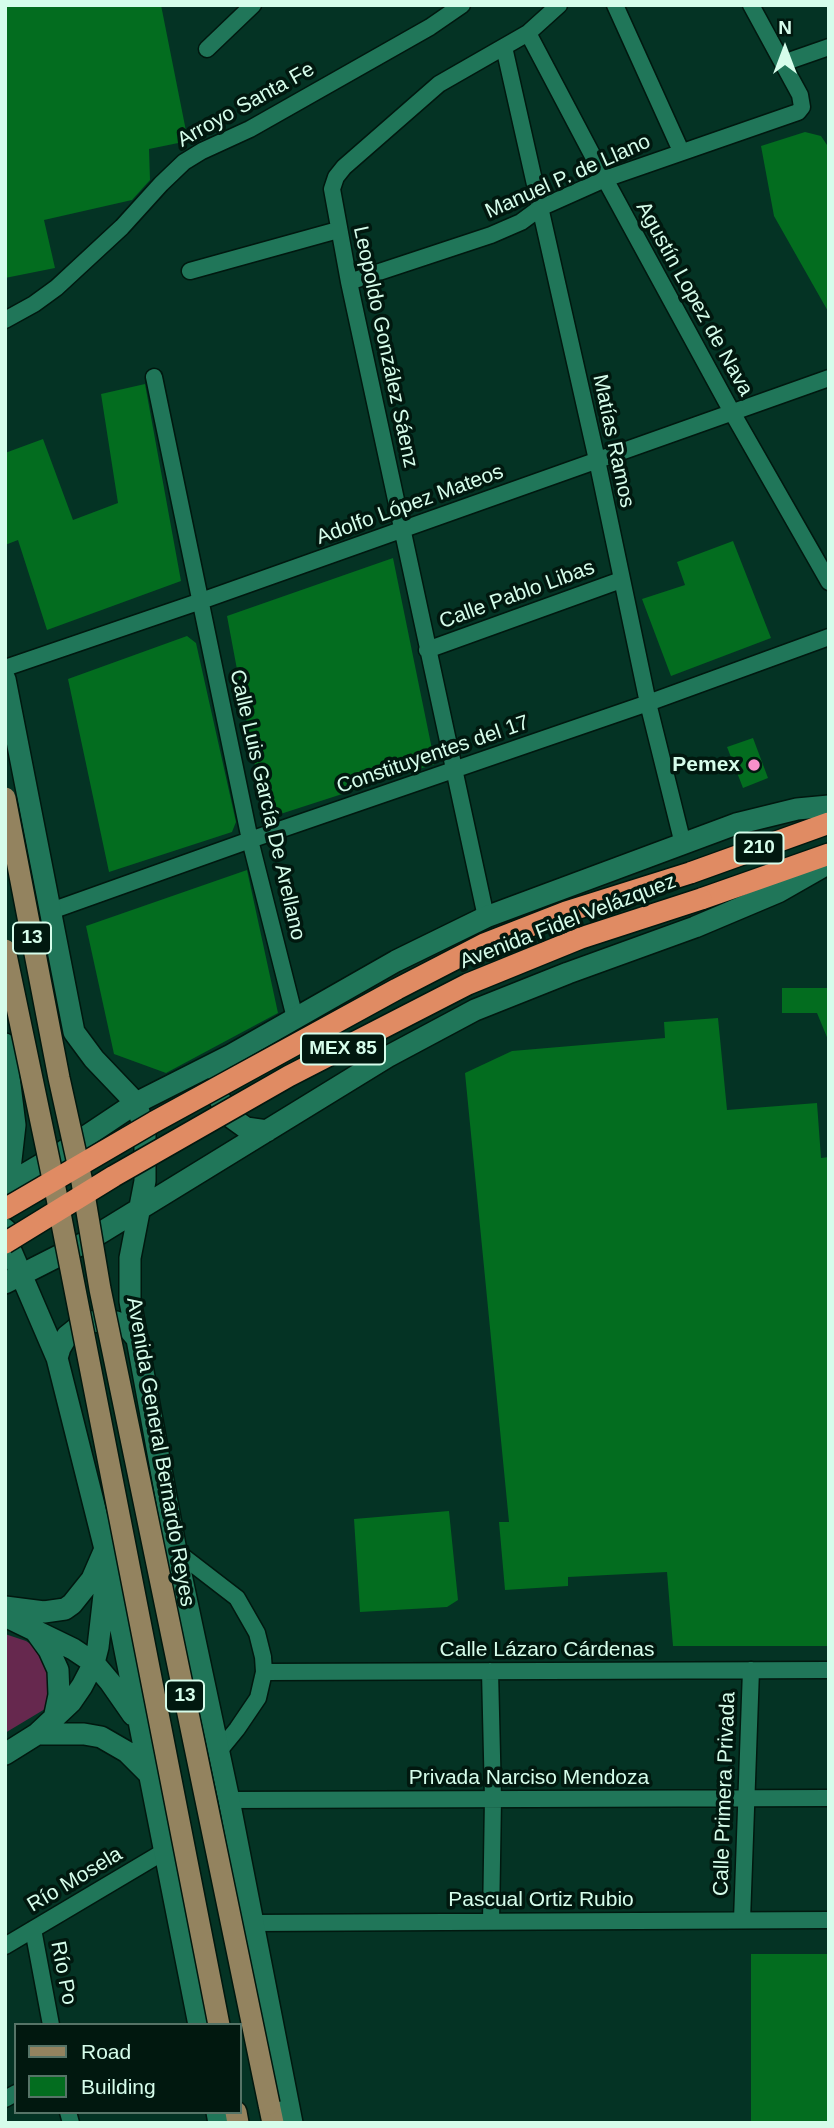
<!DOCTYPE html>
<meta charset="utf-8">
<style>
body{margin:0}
#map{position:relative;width:834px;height:2128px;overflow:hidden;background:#043324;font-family:Helvetica,sans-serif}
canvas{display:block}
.frame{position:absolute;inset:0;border:7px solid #d6fdeb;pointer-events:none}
.legend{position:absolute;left:14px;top:2023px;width:228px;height:91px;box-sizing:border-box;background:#01180f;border:2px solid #567467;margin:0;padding:9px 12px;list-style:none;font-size:21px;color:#d6fdeb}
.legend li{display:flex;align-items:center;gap:14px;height:35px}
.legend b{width:35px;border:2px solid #567467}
.north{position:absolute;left:750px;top:14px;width:70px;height:70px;-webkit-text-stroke:5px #01180f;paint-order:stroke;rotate:0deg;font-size:19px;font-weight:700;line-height:28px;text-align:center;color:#d6fdeb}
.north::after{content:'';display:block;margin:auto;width:24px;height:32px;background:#d6fdeb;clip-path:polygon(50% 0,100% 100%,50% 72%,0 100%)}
</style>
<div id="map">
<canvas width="834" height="2128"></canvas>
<div class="frame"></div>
<ul class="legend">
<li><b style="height:9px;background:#93835f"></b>Road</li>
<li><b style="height:19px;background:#036d1f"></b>Building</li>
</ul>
<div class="north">N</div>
</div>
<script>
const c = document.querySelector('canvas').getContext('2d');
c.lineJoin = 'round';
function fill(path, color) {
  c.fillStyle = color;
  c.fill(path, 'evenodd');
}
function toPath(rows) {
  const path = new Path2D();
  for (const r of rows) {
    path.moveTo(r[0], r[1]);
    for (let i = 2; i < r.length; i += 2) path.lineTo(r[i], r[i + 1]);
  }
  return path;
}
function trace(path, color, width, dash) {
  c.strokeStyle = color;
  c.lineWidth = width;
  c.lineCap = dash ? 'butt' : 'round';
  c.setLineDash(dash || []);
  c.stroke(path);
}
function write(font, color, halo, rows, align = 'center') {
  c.font = font + ' Helvetica,sans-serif';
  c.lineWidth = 7;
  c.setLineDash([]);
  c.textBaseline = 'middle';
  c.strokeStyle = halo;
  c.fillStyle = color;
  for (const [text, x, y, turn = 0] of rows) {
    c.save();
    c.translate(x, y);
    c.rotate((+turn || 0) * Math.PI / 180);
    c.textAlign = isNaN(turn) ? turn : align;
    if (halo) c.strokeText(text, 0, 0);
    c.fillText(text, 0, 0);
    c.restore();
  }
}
const green = toPath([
 [5,1634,26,1641,40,1650,47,1660,53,1690,45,1709,5,1733]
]);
const building = toPath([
 [5,5,161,5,188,141,149,149,150,180,132,200,44,220,55,268,5,278],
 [805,132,821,136,829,148,829,313,774,216,761,146],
 [145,384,181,581,47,630,18,540,5,545,5,453,43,439,73,520,118,503,101,394],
 [733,541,771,638,671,676,642,599,685,585,677,562],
 [393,558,435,764,265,819,227,616],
 [187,636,196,643,236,822,232,832,109,872,68,679],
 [753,738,768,778,743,788,727,747],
 [247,870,278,1013,166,1073,114,1054,86,926],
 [782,988,829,988,829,1042,817,1013,782,1013],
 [718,1018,727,1110,817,1103,821,1158,829,1157,829,1646,673,1646,667,1572,568,1577,568,1586,505,1590,499,1522,509,1522,465,1073,512,1051,665,1038,664,1022],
 [449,1511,458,1600,447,1607,360,1612,354,1519],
 [751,1954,829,1954,829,2123,751,2123]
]);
const street = toPath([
 [615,5,681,151],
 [528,33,605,179,733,414,829,582],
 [504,47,597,460,648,703,683,844],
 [207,49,253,5],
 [783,63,829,47],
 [190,271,338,230],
 [349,282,491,235,521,222,540,208,605,179,798,112,802,107,800,95,751,5],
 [5,320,34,304,56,288,122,227,161,184,184,162,202,151,250,129,430,27,462,5],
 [154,377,250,840,295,1018],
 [427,650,621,580],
 [5,668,201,601,829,378],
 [51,911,250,840,648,703,829,637],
 [486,917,349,282,332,189,336,177,344,167,439,84,528,33,559,5],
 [176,1551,237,1598,257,1633,263,1657,264,1672,258,1698,237,1729,219,1751],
 [490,1671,493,1798,491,1922],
 [264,1672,829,1670],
 [229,1800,829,1798],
 [742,1920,751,1670],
 [253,1923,829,1920],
 [33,1929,51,2025],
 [5,1946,165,1851],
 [5,2099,16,2093],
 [68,2112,71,2123]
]);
const secondary = toPath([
 [5,679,74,1032,94,1059,136,1103,145,1131,145,1181,130,1258,130,1301,176,1551,229,1800,292,2123],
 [5,1044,15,1125,7,1195],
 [221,1071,218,1084,218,1096,228,1115,246,1128,267,1131],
 [5,1186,64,1151,136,1103,231,1055,396,961,486,917,736,824,797,809,829,806],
 [5,1229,11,1251,57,1358,105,1549,199,2025],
 [5,1283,84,1243,387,1057,475,1010,568,973,695,927,778,892,829,863],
 [57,1358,60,1348,67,1336,77,1328,89,1322,103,1321,116,1322,128,1328,138,1340],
 [5,1607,44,1612,65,1609,72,1604,92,1579,105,1549],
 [5,1616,73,1649,94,1663,110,1682,133,1715],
 [36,1632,49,1650,58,1670,59,1695,54,1719],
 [37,1734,84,1734,101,1737,127,1752,151,1776],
 [5,1754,37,1734,71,1702,82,1686,94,1663,98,1647,105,1586],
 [217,2112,219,2123]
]);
const primary = toPath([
 [269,2104,273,2123],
 [236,2112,238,2123]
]);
const highway = toPath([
 [690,873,829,823],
 [701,899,829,854]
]);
const primaryBridge = toPath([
 [5,798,59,1078,82,1182,100,1289,269,2104],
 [5,950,57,1198,219,2025]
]);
const highwayBridge = toPath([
 [5,1209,154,1122,397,989,484,944,566,912,690,873],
 [5,1243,114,1176,289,1076,468,984,581,938,701,899]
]);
const markers = [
 [754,765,7,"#f890cb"]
];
const shields = [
 [759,848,49],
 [32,938,38],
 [343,1049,84],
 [185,1696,38]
];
const shieldNames = [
 ["210",759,848],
 ["13",32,938],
 ["MEX 85",343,1049],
 ["13",185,1696]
];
const streetNames = [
 ["Arroyo Santa Fe",246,105,-29],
 ["Manuel P. de Llano",568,177,-24],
 ["Agustín Lopez de Nava",694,299,61],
 ["Leopoldo González Sáenz",385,347,78],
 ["Matías Ramos",613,441,78],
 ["Adolfo López Mateos",410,505,-20],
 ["Calle Pablo Libas",517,595,-20],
 ["Constituyentes del 17",433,755,-19],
 ["Calle Luis García De Arellano",267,805,77],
 ["Avenida Fidel Velázquez",568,922,-21],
 ["Avenida General Bernardo Reyes",160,1452,80],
 ["Calle Lázaro Cárdenas",547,1650],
 ["Privada Narciso Mendoza",529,1778],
 ["Calle Primera Privada",725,1794,-88],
 ["Río Mosela",75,1880,-31],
 ["Pascual Ortiz Rubio",541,1900],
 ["Río Po",63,1973,79]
];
const poiNames = [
 ["Pemex",740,765]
];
fill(green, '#66284e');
fill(building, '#036d1f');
trace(street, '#01180f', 19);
trace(secondary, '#01180f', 24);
trace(primary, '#01180f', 24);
trace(highway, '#01180f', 24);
trace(street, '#207659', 16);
trace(secondary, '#207659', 21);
trace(primary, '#93835f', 21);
trace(highway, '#e08b63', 21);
trace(primaryBridge, '#01180f', 24, []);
trace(highwayBridge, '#01180f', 24, []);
trace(primaryBridge, '#93835f', 21);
trace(highwayBridge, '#e08b63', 21);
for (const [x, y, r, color] of markers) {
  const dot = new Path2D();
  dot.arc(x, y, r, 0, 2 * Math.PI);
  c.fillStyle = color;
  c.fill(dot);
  trace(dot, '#01180f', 2.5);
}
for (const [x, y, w] of shields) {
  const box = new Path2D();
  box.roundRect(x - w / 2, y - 15.5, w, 31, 5);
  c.fillStyle = '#01180f';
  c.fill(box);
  trace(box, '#d6fdeb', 2);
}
write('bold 19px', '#d6fdeb', null, shieldNames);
write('21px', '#d6fdeb', '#01180f', streetNames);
write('bold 21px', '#d6fdeb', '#01180f', poiNames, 'right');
</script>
